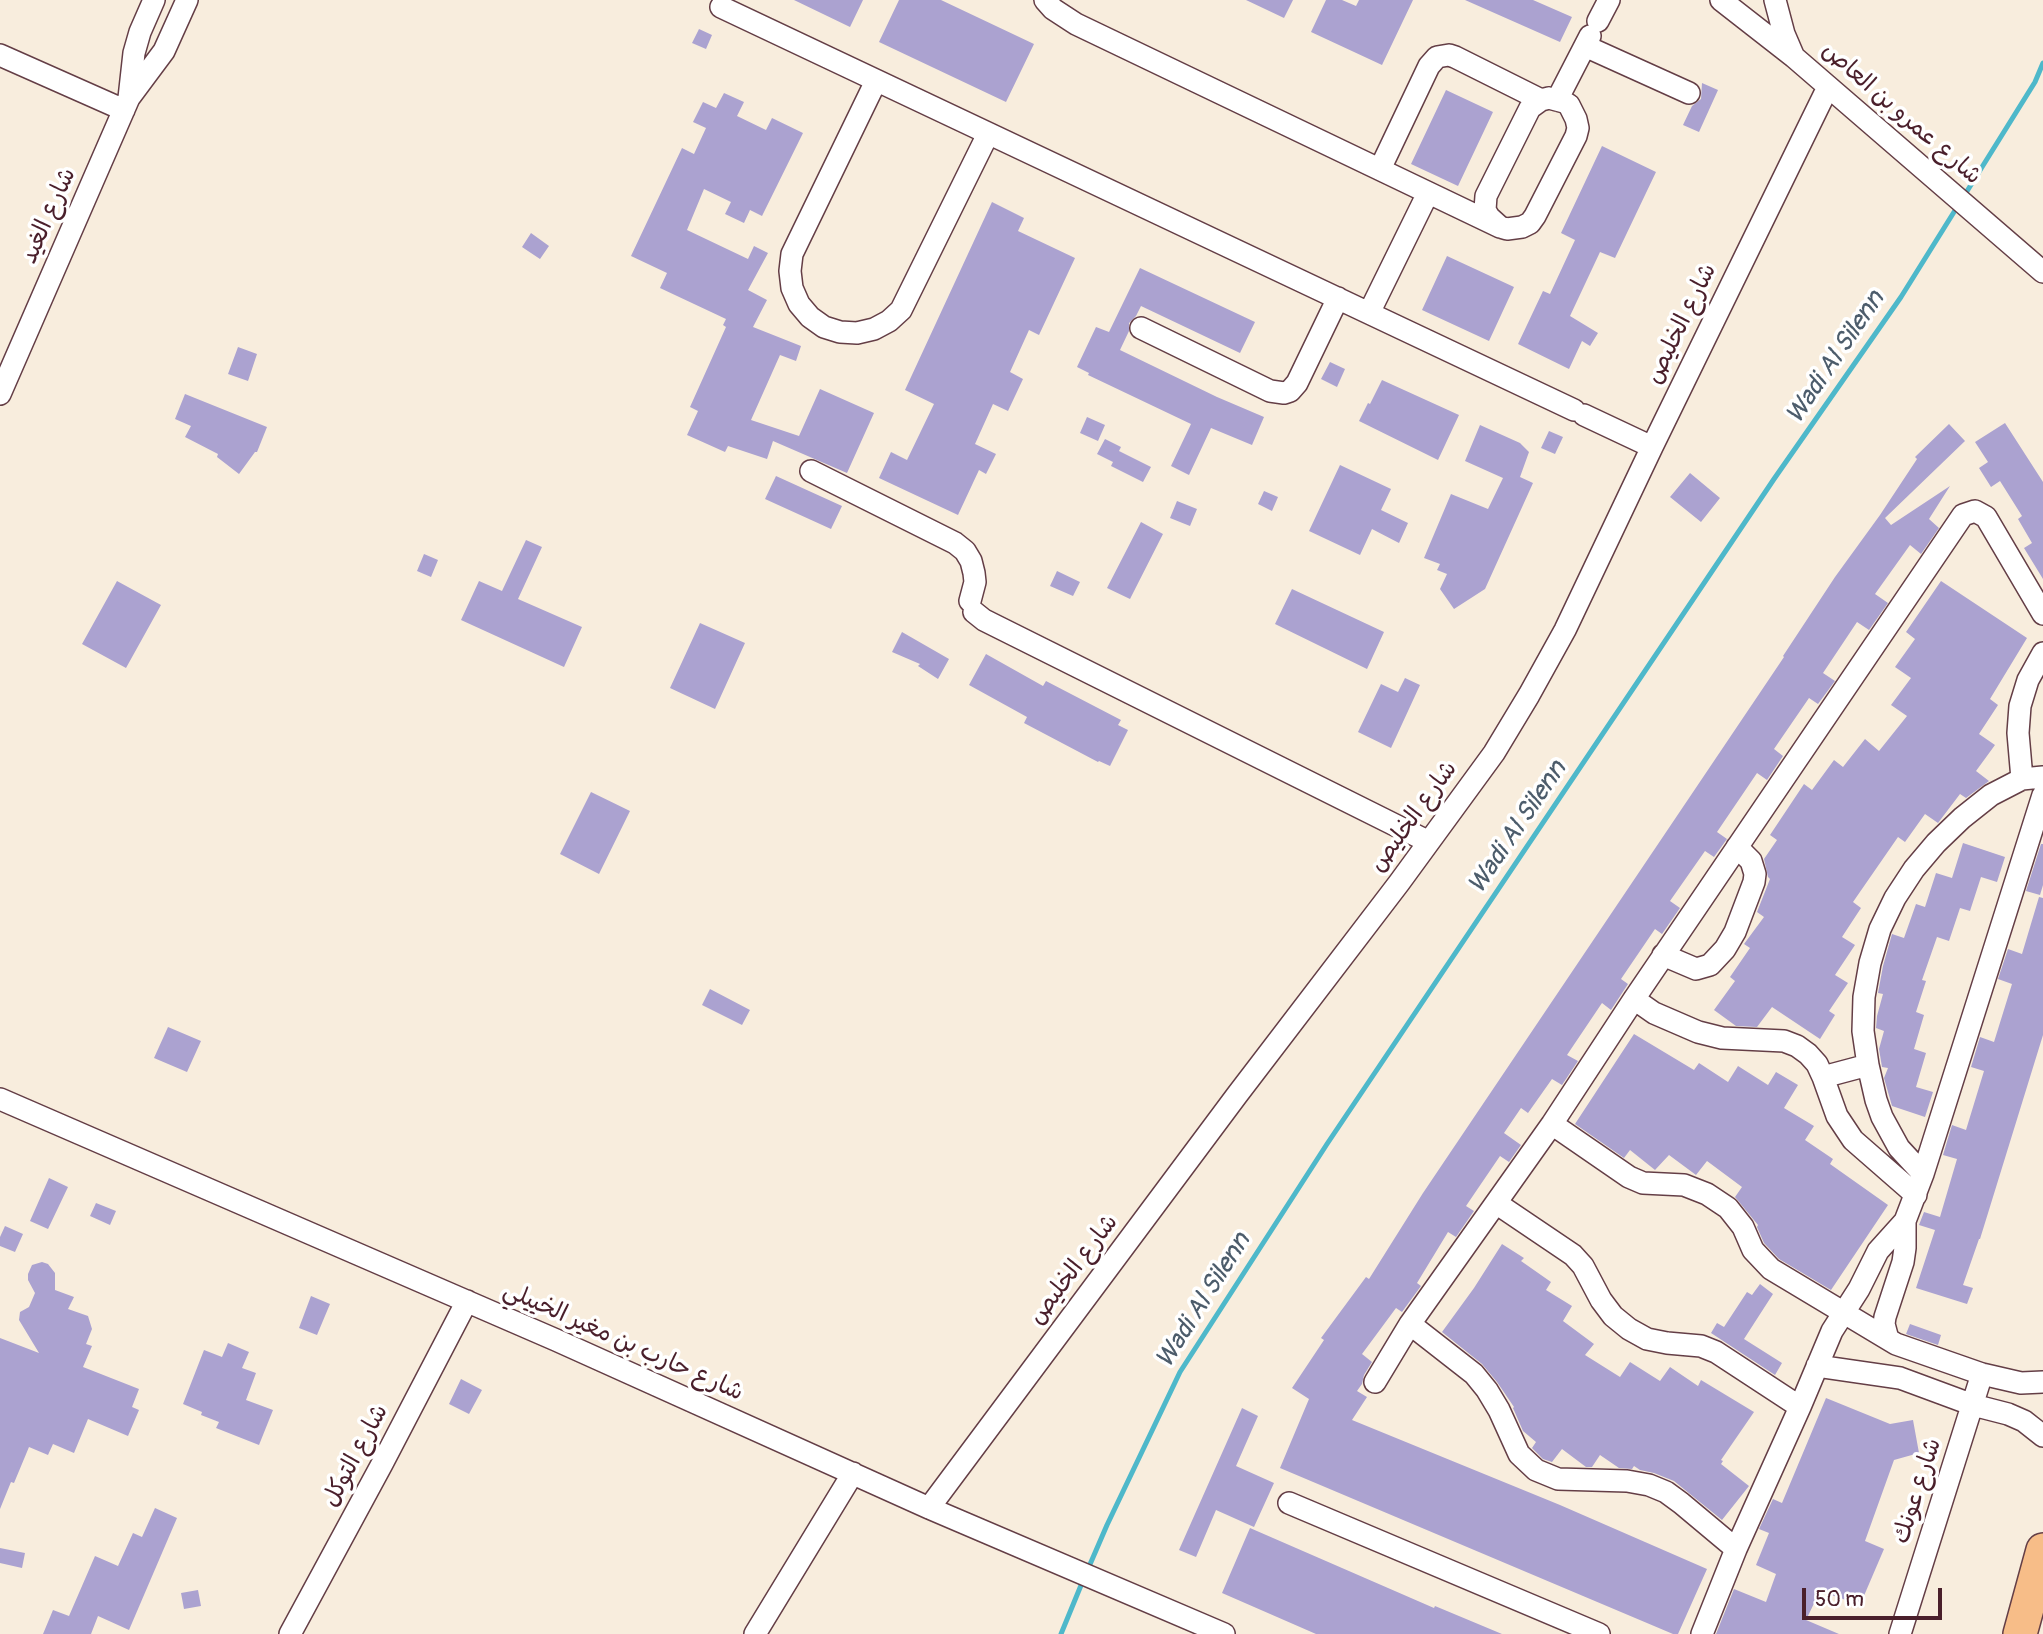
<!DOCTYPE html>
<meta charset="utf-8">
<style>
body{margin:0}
#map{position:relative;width:2043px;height:1634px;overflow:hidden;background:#f8eddd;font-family:Pangolin,sans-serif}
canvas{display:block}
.scale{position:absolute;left:1802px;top:1588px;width:140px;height:32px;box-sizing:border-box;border:4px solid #4a1f2b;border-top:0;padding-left:9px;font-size:21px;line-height:24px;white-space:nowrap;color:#4a1f2b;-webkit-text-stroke:5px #fff;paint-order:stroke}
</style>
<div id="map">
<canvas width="2043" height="1634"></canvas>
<div class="scale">50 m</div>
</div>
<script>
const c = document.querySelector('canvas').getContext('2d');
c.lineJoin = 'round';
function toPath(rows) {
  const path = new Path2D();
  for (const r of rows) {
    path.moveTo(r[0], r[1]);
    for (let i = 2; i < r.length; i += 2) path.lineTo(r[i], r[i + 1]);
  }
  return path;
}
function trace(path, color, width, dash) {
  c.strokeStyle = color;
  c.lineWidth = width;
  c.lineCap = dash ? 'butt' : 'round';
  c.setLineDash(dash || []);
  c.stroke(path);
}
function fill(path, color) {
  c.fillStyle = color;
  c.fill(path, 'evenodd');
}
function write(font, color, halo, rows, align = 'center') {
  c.font = font + ' Pangolin,"Playpen Sans Arabic",sans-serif';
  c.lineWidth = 7;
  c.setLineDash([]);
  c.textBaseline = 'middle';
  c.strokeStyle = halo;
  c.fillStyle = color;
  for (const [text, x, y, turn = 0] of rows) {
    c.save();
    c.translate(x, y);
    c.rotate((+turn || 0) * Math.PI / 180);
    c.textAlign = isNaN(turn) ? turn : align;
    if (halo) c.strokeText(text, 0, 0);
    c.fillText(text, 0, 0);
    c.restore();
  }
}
const stream = toPath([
 [1964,196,2035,82,2043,63],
 [1088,1569,1107,1525,1180,1372,1327,1144,1774,479,1901,297,1959,204],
 [1061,1634,1084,1578]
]);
const building = toPath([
 [794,0,863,0,850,27],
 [899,0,941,0,1034,44,1006,102,879,42],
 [1246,0,1293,0,1284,18],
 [1326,0,1342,0,1356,6,1359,0,1413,0,1382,65,1311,32],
 [1465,0,1533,0,1572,17,1560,42],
 [699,29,712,35,706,49,692,43],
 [1702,83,1718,90,1699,132,1683,125,1692,106,1701,99],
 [1446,90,1493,112,1458,186,1411,164],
 [724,93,744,102,737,116,766,130,772,118,803,133,762,216,750,210,744,223,725,214,731,202,704,189,687,230,748,259,754,246,768,253,748,290,767,300,753,327,801,346,796,361,780,355,751,420,799,436,820,389,874,413,847,473,773,441,767,459,728,446,725,452,687,435,698,411,690,407,726,327,723,325,726,319,660,288,667,273,631,256,682,148,694,154,706,128,693,122,703,102,716,108],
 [1602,146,1656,172,1615,258,1600,252,1570,316,1598,333,1590,346,1582,341,1569,369,1518,344,1543,291,1550,294,1575,240,1561,233],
 [992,202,1024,218,1018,231,1075,258,1039,335,1029,330,1010,372,1023,379,1008,411,993,404,975,444,996,454,986,474,979,470,958,515,879,478,891,452,907,460,934,404,905,390],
 [531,233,549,246,540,259,522,247],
 [1447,256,1514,287,1489,341,1422,310],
 [1140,268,1255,322,1240,353,1141,306,1136,316,1129,323,1129,331,1120,350,1217,397,1264,417,1252,445,1211,428,1189,475,1171,466,1191,424,1088,375,1089,373,1077,367,1096,327,1109,332],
 [238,347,257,354,248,381,228,374],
 [1330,362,1345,369,1337,387,1321,379],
 [1382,380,1459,415,1438,460,1359,421,1368,403,1370,404],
 [185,394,267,427,257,452,255,452,239,474,217,457,218,454,185,437,191,426,175,419],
 [1087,417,1105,425,1098,441,1080,433],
 [2005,423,2043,482,2043,579,2024,548,2032,543,2018,519,2022,516,2000,481,1991,487,1979,468,1988,462,1975,442],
 [1949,424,1965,441,1885,518,1891,525,1950,486,1929,519,1939,528,1921,554,1910,545,1875,594,1888,603,1869,630,1857,622,1823,673,1835,681,1818,704,1809,698,1774,749,1783,756,1767,780,1757,773,1717,832,1727,839,1714,857,1705,851,1670,901,1680,908,1662,934,1655,929,1621,979,1628,984,1611,1010,1602,1003,1567,1055,1578,1061,1562,1085,1552,1079,1528,1113,1521,1108,1504,1133,1521,1145,1509,1162,1500,1156,1466,1206,1474,1211,1456,1237,1448,1232,1417,1283,1421,1286,1402,1312,1396,1308,1362,1354,1372,1362,1364,1375,1362,1384,1357,1391,1367,1397,1352,1420,1560,1505,1707,1569,1678,1634,1673,1634,1280,1468,1309,1399,1292,1388,1324,1340,1321,1338,1366,1277,1369,1279,1423,1193,1784,657,1783,656,1835,577,1880,515,1917,459,1915,457],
 [1480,425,1520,443,1529,452,1520,477,1533,483,1485,589,1454,609,1440,589,1447,574,1437,570,1440,564,1424,558,1451,494,1488,509,1503,478,1465,461],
 [1549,431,1563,437,1555,454,1541,448],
 [1105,439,1121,447,1119,451,1151,467,1143,482,1111,466,1113,462,1097,454],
 [1340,465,1391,489,1381,510,1408,523,1399,543,1372,529,1360,555,1309,531],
 [1690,473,1720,498,1701,522,1670,497],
 [776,476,842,506,831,529,765,499],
 [1264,491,1278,497,1272,511,1258,504],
 [1177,501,1197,509,1190,526,1170,518],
 [1141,522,1163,534,1130,599,1107,588],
 [526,540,542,547,518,599,582,627,564,667,461,620,479,581,502,591],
 [424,554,438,560,431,577,417,571],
 [1057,571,1080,582,1073,596,1050,586],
 [117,581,161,605,126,668,82,644],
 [1941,581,2027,638,1990,699,1998,705,1979,734,1995,745,1976,771,1989,781,1966,798,1960,794,1938,823,1925,814,1905,842,1898,837,1853,902,1861,908,1842,937,1855,945,1835,975,1848,983,1829,1011,1835,1015,1820,1039,1772,1007,1757,1027,1736,1026,1714,1010,1735,981,1730,977,1750,948,1744,944,1764,917,1757,912,1770,879,1768,877,1764,859,1777,840,1770,835,1804,784,1812,790,1834,760,1843,767,1865,739,1879,751,1907,716,1891,705,1911,678,1895,667,1915,639,1906,632],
 [1292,589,1384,632,1367,669,1275,624],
 [700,623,745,643,715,709,670,688],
 [902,632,949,659,938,679,918,666,920,664,892,652],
 [986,654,1043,686,1046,681,1121,720,1118,725,1128,730,1110,766,1099,761,1098,762,1024,723,1027,717,969,685],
 [1405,678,1420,685,1391,748,1358,732,1381,684,1398,692],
 [591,792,630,811,599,874,560,854],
 [1963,843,2005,857,1997,882,1981,877,1970,911,1960,908,1949,941,1937,937,1922,980,1926,981,1916,1012,1924,1015,1914,1049,1926,1053,1916,1087,1933,1092,1925,1117,1892,1106,1884,1078,1888,1068,1882,1067,1879,1049,1884,1031,1876,1028,1877,1016,1883,994,1878,993,1883,966,1892,934,1904,938,1916,904,1925,907,1936,873,1952,878],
 [2041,844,2043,844,2043,885,2040,895,2026,891],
 [2039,897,2043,898,2043,1035,1980,1239,1979,1239,1963,1285,1973,1288,1967,1304,1916,1288,1935,1230,1919,1225,1924,1212,1940,1217,1957,1159,1943,1155,1952,1125,1966,1130,1984,1071,1971,1067,1980,1037,1994,1042,2012,984,1998,979,2008,949,2022,954],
 [710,989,750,1010,742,1025,702,1005],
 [168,1027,201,1041,187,1072,154,1058],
 [1634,1034,1694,1070,1699,1063,1728,1082,1738,1066,1768,1085,1776,1072,1798,1085,1784,1108,1814,1126,1805,1140,1833,1159,1830,1164,1888,1205,1831,1290,1779,1259,1764,1243,1757,1227,1758,1225,1735,1197,1742,1187,1707,1161,1696,1175,1669,1155,1655,1170,1630,1150,1624,1158,1575,1124],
 [49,1178,68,1187,48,1229,30,1221],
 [96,1203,116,1211,110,1225,90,1216],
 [5,1226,23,1234,15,1252,0,1246,0,1237],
 [1502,1244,1524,1258,1521,1261,1551,1282,1546,1290,1572,1306,1563,1321,1594,1344,1585,1355,1620,1377,1630,1362,1660,1381,1670,1367,1698,1386,1701,1380,1754,1412,1721,1460,1723,1461,1721,1464,1749,1486,1722,1520,1674,1481,1654,1473,1640,1470,1634,1466,1632,1469,1619,1468,1600,1455,1592,1467,1586,1467,1562,1449,1552,1462,1543,1459,1532,1448,1536,1442,1523,1431,1513,1408,1514,1407,1497,1382,1482,1364,1442,1332,1474,1288],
 [42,1262,48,1264,55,1273,55,1290,74,1297,68,1309,88,1316,92,1329,86,1344,92,1346,83,1367,139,1389,132,1407,139,1410,128,1436,88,1419,74,1453,53,1444,48,1455,29,1447,14,1483,11,1482,0,1509,0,1338,39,1353,19,1320,20,1312,29,1307,35,1293,28,1280,28,1274,32,1265],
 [1760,1284,1773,1294,1744,1339,1782,1363,1775,1375,1711,1333,1717,1323,1724,1327,1747,1292,1752,1295],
 [311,1296,330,1304,317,1335,299,1328],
 [1910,1324,1941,1335,1938,1345,1906,1334],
 [228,1343,249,1352,242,1368,256,1373,246,1400,273,1410,259,1445,216,1428,219,1422,201,1415,202,1412,183,1404,204,1350,222,1357],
 [461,1379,482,1390,469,1414,449,1404],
 [1826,1398,1890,1424,1913,1420,1919,1453,1894,1460,1865,1541,1884,1549,1860,1605,1820,1591,1806,1620,1839,1634,1716,1634,1734,1589,1766,1602,1776,1574,1756,1565,1769,1533,1759,1529,1773,1499,1782,1503],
 [1242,1408,1258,1416,1236,1466,1274,1483,1254,1527,1216,1510,1196,1557,1179,1550],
 [155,1508,177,1518,129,1630,98,1616,91,1634,43,1634,53,1610,69,1616,95,1556,118,1566,133,1533,142,1537],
 [1250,1528,1434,1608,1435,1606,1502,1634,1316,1634,1222,1593],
 [0,1548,25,1553,22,1568,0,1563],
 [198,1590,201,1606,184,1609,181,1593]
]);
const street = toPath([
 [1045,0,1053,9,1076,24,1500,227],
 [1721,0,1794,57,2043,272],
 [1775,0,1784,34,1793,55],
 [721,7,1574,410],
 [1598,21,1609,0],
 [1585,46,1689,93],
 [0,55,124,110],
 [876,81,792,254,790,271,792,288,799,304,810,317,824,327,840,332,857,333,874,329,889,321,901,310,988,134],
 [129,98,134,53,140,32,154,0],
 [1549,98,1564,102,1569,105,1576,119,1578,128,1576,136,1535,216,1530,223,1522,227,1507,229,1500,227,1489,217,1485,210,1486,196,1530,108,1541,100,1549,98],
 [1557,100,1590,36],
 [1380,169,1429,66,1437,57,1449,55,1455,57,1541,100],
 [1369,313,1428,193],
 [1141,328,1270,391,1284,393,1290,391,1297,383,1338,298],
 [0,394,129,98,164,51,187,0],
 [1584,415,1652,447],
 [811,471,955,543,965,551,971,561,974,573,975,582,970,601],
 [974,612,984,620,1429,842],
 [2022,779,2018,733,2020,706,2028,680,2043,653],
 [1663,955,1696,969,1710,965,1725,949,1735,932,1754,882,1755,874,1751,861,1737,847],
 [1634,999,1654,1013,1698,1032,1722,1038,1784,1041,1797,1046,1808,1054,1817,1064,1823,1077,1837,1116,1853,1140,1916,1195],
 [1823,1077,1868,1065],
 [0,1099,556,1340,929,1508,1224,1634],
 [1552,1124,1629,1177,1643,1183,1684,1185,1707,1194,1728,1208,1743,1227,1753,1250,1771,1269,1896,1344,1982,1374,2021,1383,2043,1382],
 [1923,1174,1899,1148,1882,1117,1876,1100,1868,1065,1863,1031,1864,997,1870,963,1880,929,1895,898,1914,869,1936,843,1962,818,1991,795,2022,779,2043,777],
 [1496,1203,1573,1255,1583,1266,1601,1300,1613,1316,1629,1329,1647,1339,1667,1343,1701,1346,1716,1352,1800,1407],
 [1410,1324,1474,1374,1487,1390,1499,1410,1519,1454,1536,1470,1558,1479,1627,1481,1649,1485,1666,1492,1681,1503,1736,1549],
 [1888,1339,1884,1324,1885,1317,1903,1262,1905,1248,1905,1221],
 [1817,1366,1900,1378,1973,1405,2008,1414,2024,1421,2043,1436],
 [1375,1382,1410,1324,1552,1124,1634,999,1963,515,1975,511,1986,517,2043,614],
 [1289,1503,1599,1634],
 [929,1508,1237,1095,1399,883,1494,753,1529,695,1565,630,1652,447,1828,87],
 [290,1634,382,1464,467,1301],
 [755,1634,853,1473],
 [1702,1634,1736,1549,1800,1407,1832,1331,1859,1289,1878,1251,1905,1221,1923,1174,2043,795],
 [1900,1634,1982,1374]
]);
const primary = toPath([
 [2020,1634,2043,1550]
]);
const streetNames = [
 ["شارع عمرو بن العاص",1901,114,41],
 ["شارع الغيد",49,216,-66],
 ["شارع الخليص",1682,324,-64],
 ["شارع الخليص",1414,817,-54],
 ["شارع الخليص",1074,1270,-53],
 ["شارع حارب بن مغير الخييلي",623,1342,24],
 ["شارع التوكل",356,1456,-62],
 ["شارع عونك",1918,1491,-72]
];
const waterNames = [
 ["Wadi Al Silenn",1836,358,-56],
 ["Wadi Al Silenn",1518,828,-56],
 ["Wadi Al Silenn",1204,1301,-58]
];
trace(stream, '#4eb8ca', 5);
fill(building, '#aba2d0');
trace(street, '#643e46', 24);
trace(primary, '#643e46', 36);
trace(street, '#fff', 21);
trace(primary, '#f7bd88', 33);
write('24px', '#4a1f2b', '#fff', streetNames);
write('italic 26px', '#4c5c6b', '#fff', waterNames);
</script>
